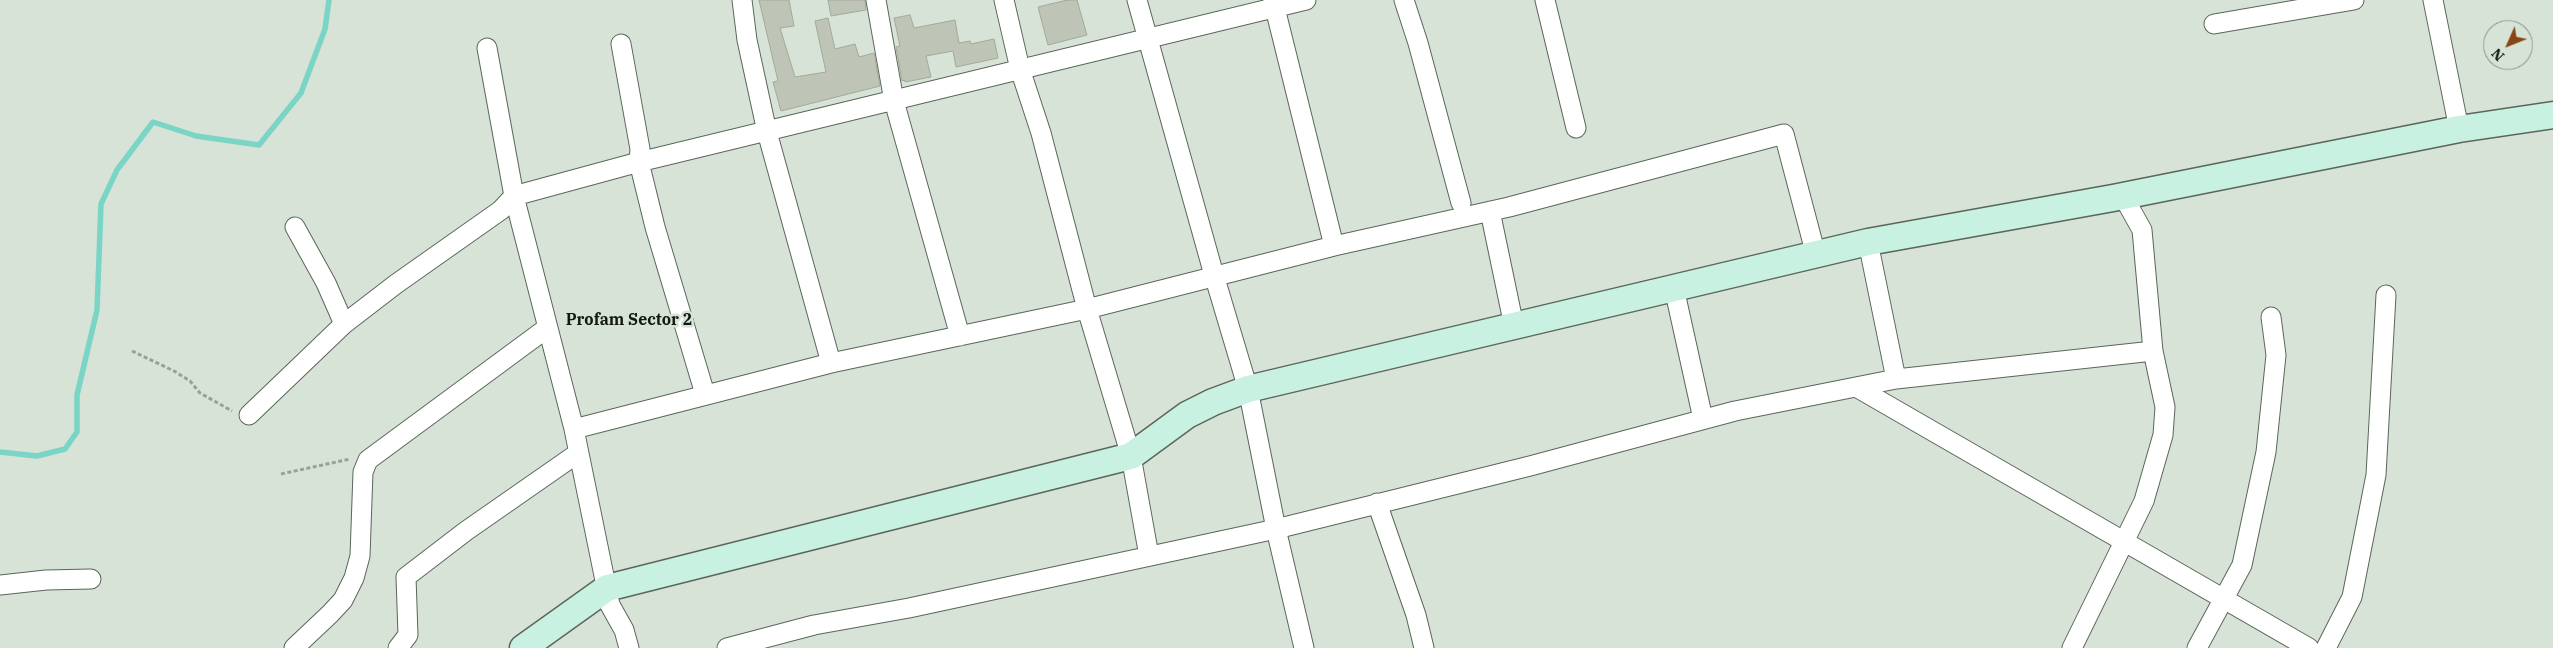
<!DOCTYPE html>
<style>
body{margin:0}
#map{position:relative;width:2553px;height:648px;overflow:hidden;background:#d6e3d6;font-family:"IBM Plex Serif",serif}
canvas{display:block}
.north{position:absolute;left:2483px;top:20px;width:50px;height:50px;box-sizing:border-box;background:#d6e3d6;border:1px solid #889288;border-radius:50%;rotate:226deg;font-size:14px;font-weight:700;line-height:20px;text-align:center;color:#141814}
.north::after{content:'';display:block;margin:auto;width:18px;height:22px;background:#884615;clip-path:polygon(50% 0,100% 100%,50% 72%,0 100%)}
</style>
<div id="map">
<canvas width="2553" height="648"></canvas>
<div class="north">N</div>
</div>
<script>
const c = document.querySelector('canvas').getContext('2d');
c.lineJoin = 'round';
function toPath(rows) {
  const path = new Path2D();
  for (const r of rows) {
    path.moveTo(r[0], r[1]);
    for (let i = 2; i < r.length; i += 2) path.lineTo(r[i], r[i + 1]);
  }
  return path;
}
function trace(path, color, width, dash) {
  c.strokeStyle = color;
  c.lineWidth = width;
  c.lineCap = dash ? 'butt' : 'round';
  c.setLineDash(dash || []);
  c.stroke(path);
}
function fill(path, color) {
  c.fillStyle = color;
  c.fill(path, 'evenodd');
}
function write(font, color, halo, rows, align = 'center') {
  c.font = font + ' "IBM Plex Serif",serif';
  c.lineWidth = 5;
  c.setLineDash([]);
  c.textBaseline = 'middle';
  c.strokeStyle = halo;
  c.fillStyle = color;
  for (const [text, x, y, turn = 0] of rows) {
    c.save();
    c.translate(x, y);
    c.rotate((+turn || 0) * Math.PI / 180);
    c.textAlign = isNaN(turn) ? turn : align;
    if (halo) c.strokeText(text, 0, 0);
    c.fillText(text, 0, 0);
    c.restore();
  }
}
const stream = toPath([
 [0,452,37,456,65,449,77,432,77,395,97,310,101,204,117,170,153,122,196,136,259,145,301,93,325,29,329,0]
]);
const building = toPath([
 [759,0,789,0,794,26,780,28,795,77,826,72,815,21,828,18,835,49,855,44,859,57,874,53,880,86,781,111,773,82,778,81,759,0],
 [828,0,865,0,866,10,831,16,828,0],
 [1067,0,1077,0,1087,35,1048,45,1038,7,1067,0],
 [910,15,914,28,955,20,959,43,970,41,971,44,994,39,998,58,956,67,953,51,926,56,931,77,905,82,905,80,902,81,896,47,900,46,894,18,910,15]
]);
const path = toPath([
 [132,351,174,371,190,381,200,393,232,411],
 [281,474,350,459]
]);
const minor = toPath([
 [742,0,747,40,767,132,831,363],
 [876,0,894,101,960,336],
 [1004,0,1020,69,1041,133,1087,309,1131,456,1149,556],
 [1137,0,1214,275,1248,389,1276,529,1304,648],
 [1273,0,1334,246],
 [1404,0,1418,43,1461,203],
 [1545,0,1576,128],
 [2433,0,2459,129],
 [2214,24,2354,0],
 [621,44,640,149,639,162,655,227,705,394],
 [487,48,514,196,574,429,610,605,624,630,629,648],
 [1490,211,1514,326],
 [295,227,326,283,344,324],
 [1868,242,1896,379],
 [1674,288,1703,419],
 [1856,387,2309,648],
 [249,415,344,324,396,284,501,210,514,196,639,162,1306,0],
 [574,429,831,363,1087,309,1334,246,1509,207,1784,134,1816,255],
 [1377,503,1416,615,1424,648],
 [0,585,46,580,91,579],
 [294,648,330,614,343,600,354,578,360,556,363,472,368,460,547,328],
 [398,648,408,635,406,577,466,531,578,453],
 [727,648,814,625,909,608,1276,529,1530,466,1735,411,1896,379,2153,351],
 [2072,648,2144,501,2163,435,2165,407,2153,351,2142,230,2123,196],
 [2197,648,2242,565,2266,452,2276,355,2271,317],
 [2326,648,2352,597,2376,475,2386,295]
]);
const secondary = toPath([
 [523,648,607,588,1131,456,1187,415,1213,402,1248,389,1868,242,2113,198,2459,129,2553,115]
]);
const neighbourhoodNames = [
 ["Profam Sector 2",629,320]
];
trace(stream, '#7ad5c6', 5.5);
fill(building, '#bec5b6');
trace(building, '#a2a99b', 1);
trace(minor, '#5b665b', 21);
trace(secondary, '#5b665b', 29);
trace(path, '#97a197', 3, [4, 2.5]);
trace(minor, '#fff', 19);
trace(secondary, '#c8f1e2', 26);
write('bold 16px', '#141814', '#d6e3d6', neighbourhoodNames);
</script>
